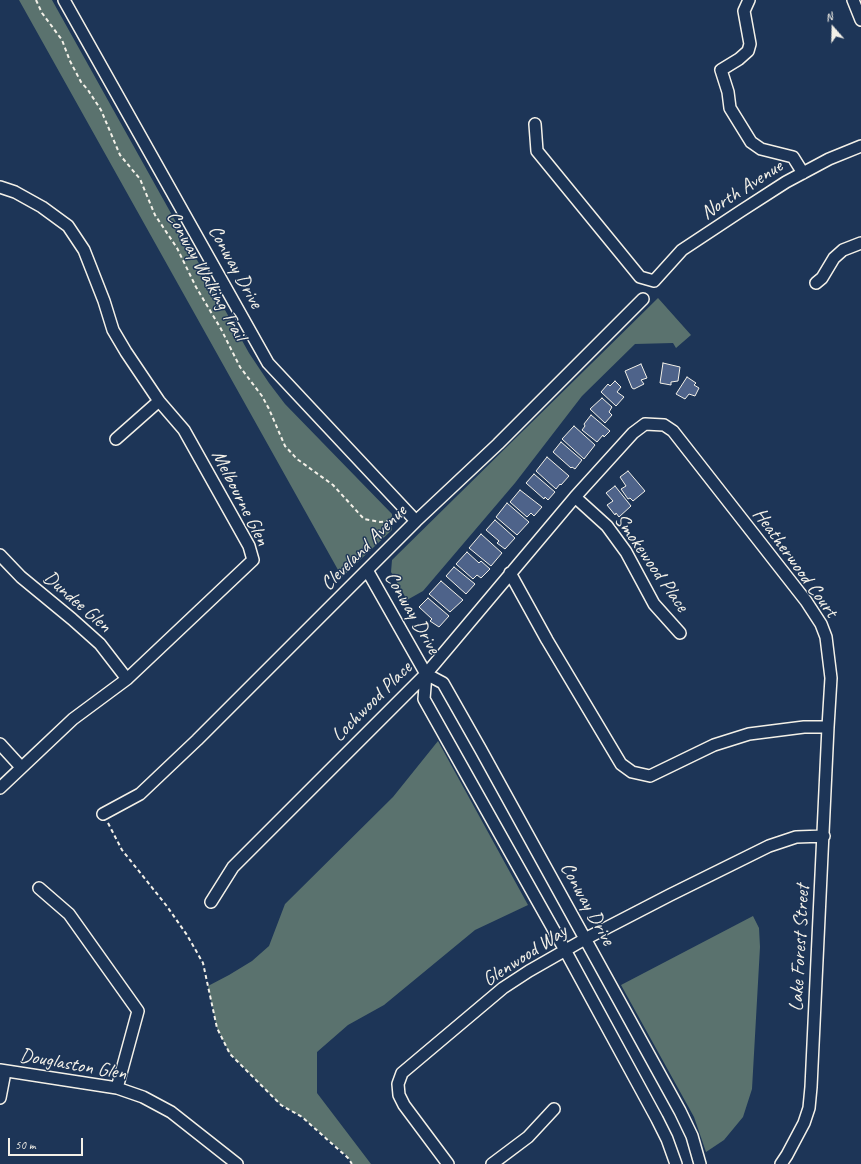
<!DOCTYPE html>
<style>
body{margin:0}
#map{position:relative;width:861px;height:1164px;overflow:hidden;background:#1d3557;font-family:Caveat,sans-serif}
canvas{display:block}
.north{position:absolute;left:813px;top:8px;width:40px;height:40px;-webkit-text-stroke:3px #1d3557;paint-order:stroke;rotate:340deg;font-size:11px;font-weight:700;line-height:16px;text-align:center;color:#f4f1e8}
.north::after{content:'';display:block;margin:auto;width:14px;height:18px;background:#f4f1e8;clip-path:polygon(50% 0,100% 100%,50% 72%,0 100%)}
.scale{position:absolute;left:8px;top:1138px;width:75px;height:18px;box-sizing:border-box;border:2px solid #f4f1e8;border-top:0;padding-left:5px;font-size:12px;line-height:14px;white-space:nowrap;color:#f4f1e8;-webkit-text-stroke:3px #1d3557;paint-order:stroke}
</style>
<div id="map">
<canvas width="861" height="1164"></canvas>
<div class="north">N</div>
<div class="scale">50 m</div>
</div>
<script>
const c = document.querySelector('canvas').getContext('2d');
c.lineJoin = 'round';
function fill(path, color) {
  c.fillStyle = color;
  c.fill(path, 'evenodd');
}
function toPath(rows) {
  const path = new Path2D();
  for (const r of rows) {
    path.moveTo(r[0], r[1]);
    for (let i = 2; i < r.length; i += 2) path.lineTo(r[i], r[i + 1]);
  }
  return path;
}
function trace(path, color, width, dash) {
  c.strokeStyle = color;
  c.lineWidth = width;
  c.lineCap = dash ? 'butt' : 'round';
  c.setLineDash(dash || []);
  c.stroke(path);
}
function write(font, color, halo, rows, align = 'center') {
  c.font = font + ' Caveat,sans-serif';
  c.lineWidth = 3;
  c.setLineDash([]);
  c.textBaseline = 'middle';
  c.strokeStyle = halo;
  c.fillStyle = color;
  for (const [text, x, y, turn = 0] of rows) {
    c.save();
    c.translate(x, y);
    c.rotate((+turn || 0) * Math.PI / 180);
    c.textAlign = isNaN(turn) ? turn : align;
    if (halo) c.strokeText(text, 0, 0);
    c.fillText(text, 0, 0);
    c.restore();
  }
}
const green = toPath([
 [19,0,52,0,249,353,269,383,285,404,392,514,392,530,342,577],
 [658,298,691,335,676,348,673,343,635,344,582,396,515,483,423,591,407,600,391,572,392,560],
 [438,741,528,905,475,930,384,1005,348,1025,317,1052,317,1093,371,1164,353,1164,346,1155,302,1117,281,1105,230,1054,217,1028,208,986,229,975,252,961,269,946,285,904,393,797],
 [753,916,759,928,760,947,752,1089,743,1117,724,1140,706,1152,694,1117,621,985]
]);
const building = toPath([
 [663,363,680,367,678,381,671,382,671,385,660,383,663,363],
 [641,364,647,378,641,380,644,384,634,389,632,388,625,371,641,364],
 [687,377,696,383,694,385,699,388,695,396,689,394,685,399,676,394,687,377],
 [615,381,621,387,617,392,624,397,616,406,601,392,608,384,610,386,615,381],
 [602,398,612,407,609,412,612,415,605,423,590,409,602,398],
 [591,415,610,431,604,437,603,435,597,442,582,430,585,426,584,424,591,415],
 [574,426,595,445,584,459,562,439,574,426],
 [561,442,582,460,575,469,572,467,571,468,553,452,561,442],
 [547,457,569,476,561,485,560,484,556,489,536,471,547,457],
 [628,471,645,491,633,501,630,498,628,499,621,489,626,486,620,477,628,471],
 [534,474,555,492,548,500,545,497,544,499,526,483,534,474],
 [615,486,631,506,619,517,616,513,615,515,607,505,613,501,606,493,615,486],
 [520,490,542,507,534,516,531,513,527,517,510,502,520,490],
 [507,503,529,522,517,535,496,517,507,503],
 [495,520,515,538,505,549,497,543,499,541,486,530,495,520],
 [481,534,502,553,491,566,469,548,481,534],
 [467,552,479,563,481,561,490,569,481,578,477,575,473,579,456,564,467,552],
 [454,567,475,584,466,594,446,576,454,567],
 [441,581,463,600,450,612,429,594,441,581],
 [428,598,449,616,439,627,430,621,432,619,419,607,428,598]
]);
const path = toPath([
 [36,0,42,13,62,40,70,61,81,82,88,90,101,110,120,155,140,179,155,215,177,248,196,287,221,329,240,367,262,396,269,409,285,446,297,459,333,485,364,519,380,522,394,521],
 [108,823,122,850,166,905,187,935,203,963,217,1028,230,1054,281,1105,302,1117,348,1158,352,1164]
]);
const minor = toPath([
 [64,0,268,363,416,521],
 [749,0,744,11,750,44,748,51,739,59,721,70,728,92,730,108,751,142,761,149,793,157,803,173],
 [853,0,861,20],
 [535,124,537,151,640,277,654,281,682,250,741,211,786,182,829,159,861,146],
 [0,187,15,192,42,207,68,226,84,250,104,301,113,330,126,352,159,401,184,430,249,546,253,560,127,679,73,719,0,788],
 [816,283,822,278,834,258,843,250,861,243],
 [116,439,159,401],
 [575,497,607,526,626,552,654,604,680,633],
 [0,555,21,577,72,619,100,644,127,679],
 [367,570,426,674,443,683,481,750,680,1111,692,1136,700,1164],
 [510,573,547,640,621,764,632,772,650,776,714,745,749,734,804,727,828,727],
 [426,674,424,699,565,950,657,1119,667,1139,676,1164],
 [0,744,21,767],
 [103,814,140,794,197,740,416,521,498,444,643,299],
 [39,888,69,914,138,1011,117,1088],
 [211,902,233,867,426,674,575,497,633,433,645,424,664,425,673,431,806,601,821,624,826,637,831,678,828,727,811,1087,809,1108,804,1123,787,1155,781,1164],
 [0,1070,117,1088,143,1097,171,1112,237,1164],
 [0,1098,5,1072],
 [448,1164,404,1105,399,1095,398,1084,402,1073,503,988,529,971,585,939,670,895,769,846,796,837,824,836],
 [492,1164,528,1137,554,1109]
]);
const streetNames = [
 ["North Avenue",742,190,-33],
 ["Conway Drive",235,267,61],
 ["Conway Walking Trail",206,276,61],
 ["Melbourne Glen",240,498,63],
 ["Cleveland Avenue",364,548,-45],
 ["Smokewood Place",651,563,55],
 ["Heatherwood Court",795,563,54],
 ["Dundee Glen",77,602,41],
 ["Conway Drive",412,613,60],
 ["Lochwood Place",372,702,-45],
 ["Conway Drive",587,904,61],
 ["Lake Forest Street",800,948,-87],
 ["Glenwood Way",525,956,-33],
 ["Douglaston Glen",73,1065,10]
];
fill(green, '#5a726e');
fill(building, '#4e638a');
trace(building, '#f4f1e8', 1);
trace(minor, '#f4f1e8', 14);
trace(path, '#f4f1e8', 2, [4, 3]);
trace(minor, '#1d3557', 11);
write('20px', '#f4f1e8', '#1d3557', streetNames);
</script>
